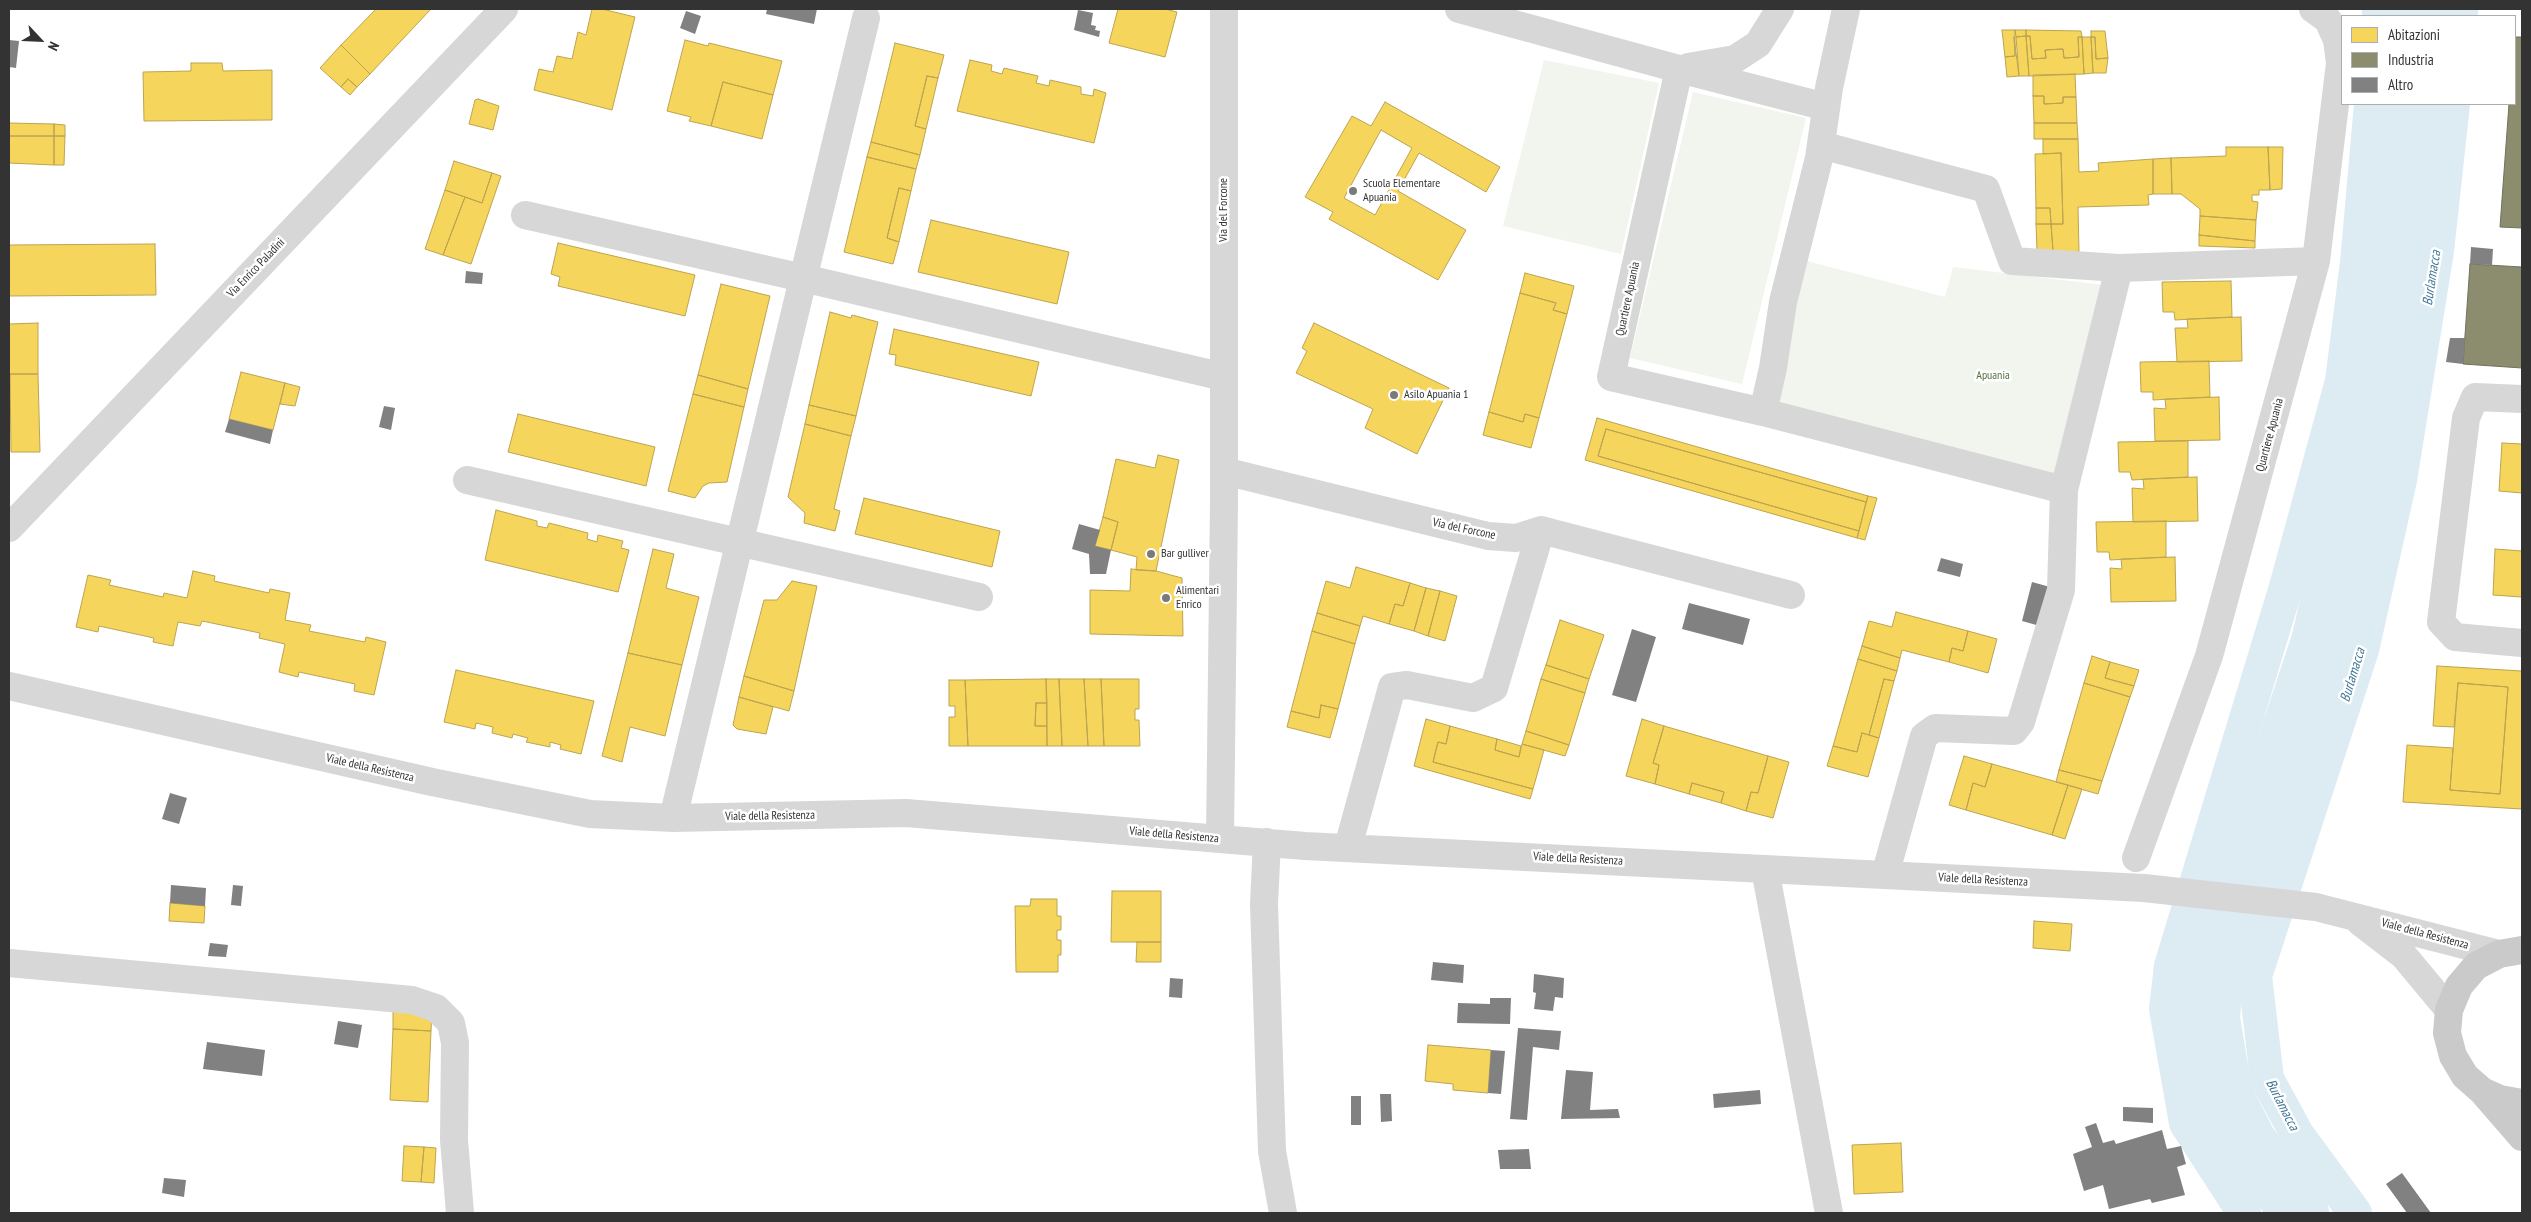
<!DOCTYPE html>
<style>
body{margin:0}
#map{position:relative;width:2531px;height:1222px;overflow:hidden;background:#fff;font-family:"PT Sans Narrow",sans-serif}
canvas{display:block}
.frame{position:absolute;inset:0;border:10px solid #333;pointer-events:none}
.legend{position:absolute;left:2341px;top:15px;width:175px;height:90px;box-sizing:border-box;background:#fff;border:1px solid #adadad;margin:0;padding:6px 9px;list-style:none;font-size:15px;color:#333}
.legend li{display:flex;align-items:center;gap:10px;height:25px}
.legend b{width:25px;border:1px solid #adadad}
.north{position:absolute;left:15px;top:15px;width:50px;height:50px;-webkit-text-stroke:4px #fff;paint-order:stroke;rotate:115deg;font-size:14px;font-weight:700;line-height:20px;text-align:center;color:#333}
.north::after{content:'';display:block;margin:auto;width:18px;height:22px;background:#333;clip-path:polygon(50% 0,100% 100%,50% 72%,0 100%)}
</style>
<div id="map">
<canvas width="2531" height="1222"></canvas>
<div class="frame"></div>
<ul class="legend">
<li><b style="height:14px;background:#f6d55c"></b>Abitazioni</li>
<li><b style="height:14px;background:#8c8c6e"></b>Industria</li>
<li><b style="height:14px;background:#818181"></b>Altro</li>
</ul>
<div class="north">N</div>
</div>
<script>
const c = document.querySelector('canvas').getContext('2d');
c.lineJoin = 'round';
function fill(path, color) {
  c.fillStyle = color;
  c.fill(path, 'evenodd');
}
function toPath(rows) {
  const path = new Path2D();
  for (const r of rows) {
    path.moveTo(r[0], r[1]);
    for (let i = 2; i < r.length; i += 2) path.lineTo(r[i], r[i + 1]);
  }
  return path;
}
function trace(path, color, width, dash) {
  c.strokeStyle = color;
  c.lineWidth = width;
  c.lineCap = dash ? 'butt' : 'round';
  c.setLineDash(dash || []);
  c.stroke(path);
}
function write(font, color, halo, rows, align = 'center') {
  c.font = font + ' "PT Sans Narrow",sans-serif';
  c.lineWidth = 5;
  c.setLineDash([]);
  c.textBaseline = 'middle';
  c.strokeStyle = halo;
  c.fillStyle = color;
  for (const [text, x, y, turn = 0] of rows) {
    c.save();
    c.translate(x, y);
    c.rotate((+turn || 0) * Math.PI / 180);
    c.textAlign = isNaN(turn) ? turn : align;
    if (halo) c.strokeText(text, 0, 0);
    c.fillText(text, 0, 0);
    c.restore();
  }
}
const green = toPath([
 [1544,60,1659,83,1621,254,1503,226],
 [1693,92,1806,118,1742,384,1630,358],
 [1807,261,1945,297,1953,267,2104,285,2064,490,1763,412]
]);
const homes = toPath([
 [376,9,431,9,370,74,341,45,376,9],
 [592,9,602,9,635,17,612,110,534,90,539,69,553,72,557,56,572,59,578,32,586,35,592,9],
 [1118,9,1165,9,1177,12,1165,57,1109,43,1118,9],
 [2002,30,2015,30,2015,56,2005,57,2002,30],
 [2015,30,2026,30,2026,36,2016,37,2015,30],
 [2026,30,2081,31,2082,37,2078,37,2079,57,2064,58,2063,49,2045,50,2046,58,2032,59,2030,36,2026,36,2026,30],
 [2091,31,2105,31,2108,58,2096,59,2095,37,2091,37,2091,31],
 [2026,36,2030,36,2032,59,2046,58,2045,50,2063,49,2064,58,2079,57,2078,37,2082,37,2084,74,2029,76,2026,36],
 [2026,36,2029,76,2019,76,2016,37,2026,36],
 [2014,37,2019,76,2007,77,2005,57,2015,56,2014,37],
 [2082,37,2091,37,2093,73,2084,74,2082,37],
 [2091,37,2095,37,2096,59,2108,58,2106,73,2093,73,2091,37],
 [685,40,708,46,709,43,782,61,773,95,723,82,711,126,689,121,691,117,667,111,685,40],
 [895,43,944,55,938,78,927,76,915,126,926,129,920,155,871,142,895,43],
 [341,45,370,74,357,87,348,79,341,87,320,68,341,45],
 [970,60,992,65,991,71,1002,74,1004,68,1038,76,1036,83,1049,86,1050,80,1081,87,1081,94,1093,96,1094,89,1106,93,1094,143,957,111,970,60],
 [191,63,222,63,223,71,272,70,272,120,144,121,143,72,191,71,191,63],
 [2075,74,2076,97,2063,97,2063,103,2044,104,2044,96,2033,96,2033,75,2075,74],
 [927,76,938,78,926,129,915,126,927,76],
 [348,79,357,87,350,95,341,87,348,79],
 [723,82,773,95,762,139,711,126,723,82],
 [2033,96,2044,96,2044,104,2063,103,2063,97,2076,97,2077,123,2034,123,2033,96],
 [478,99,499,106,493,130,469,124,475,100,478,99],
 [1385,102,1500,167,1486,192,1419,153,1398,191,1466,230,1438,280,1329,219,1333,212,1305,197,1352,116,1371,126,1385,102],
 [1381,130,1412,148,1375,215,1344,198,1381,130],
 [9,123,54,124,54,136,9,136,9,123],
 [2034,123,2077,123,2078,139,2034,139,2034,123],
 [54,124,65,125,65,136,54,136,54,124],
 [9,136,54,136,54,165,9,163,9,136],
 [54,136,65,136,64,165,54,165,54,136],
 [2043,139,2078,139,2079,172,2099,171,2098,163,2153,159,2153,194,2148,195,2149,205,2078,207,2079,252,2053,251,2051,224,2063,224,2061,153,2043,154,2043,139],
 [871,142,920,155,916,169,867,157,871,142],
 [2226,147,2268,147,2270,190,2259,190,2259,195,2252,195,2252,201,2258,202,2256,220,2200,216,2200,209,2181,194,2172,194,2171,158,2226,156,2226,147],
 [2268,147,2283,147,2282,189,2270,190,2268,147],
 [2061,153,2063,224,2051,224,2050,208,2036,208,2035,154,2061,153],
 [867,157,916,169,911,191,899,188,887,238,899,242,893,264,844,252,867,157],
 [2171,158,2172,194,2153,194,2153,159,2171,158],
 [454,161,492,173,482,203,445,190,454,161],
 [492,173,501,176,471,264,443,255,465,197,482,203,492,173],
 [899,188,911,191,899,242,887,238,899,188],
 [445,190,465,197,443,255,425,249,445,190],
 [2036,208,2050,208,2051,224,2036,224,2036,208],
 [2200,216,2256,220,2255,241,2199,235,2200,216],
 [931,220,1069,252,1057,304,918,272,931,220],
 [2036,224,2051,224,2053,251,2037,251,2036,224],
 [2199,235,2255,241,2255,248,2199,246,2199,235],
 [558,243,695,275,685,316,558,286,560,277,551,274,558,243],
 [155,244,156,295,9,296,9,245,155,244],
 [1525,273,1574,286,1567,314,1553,310,1556,303,1520,293,1525,273],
 [2231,281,2232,317,2175,320,2174,312,2163,312,2162,282,2231,281],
 [721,284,770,296,748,389,698,375,721,284],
 [1520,293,1556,303,1553,310,1567,314,1539,418,1525,414,1523,422,1489,412,1520,293],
 [830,312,851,318,852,315,878,322,856,416,809,405,830,312],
 [2241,317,2242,361,2177,362,2175,328,2188,328,2187,319,2241,317],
 [38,323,38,374,9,374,9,324,38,323],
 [1314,323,1449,388,1417,454,1365,428,1373,409,1296,373,1307,351,1302,348,1314,323],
 [894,329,1039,362,1031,396,895,365,896,355,889,354,894,329],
 [2209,361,2210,397,2153,400,2153,392,2141,392,2140,362,2209,361],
 [241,372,285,383,273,430,229,419,241,372],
 [10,374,38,374,40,452,11,452,10,374],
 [698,375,748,389,744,407,693,394,698,375],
 [285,383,300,387,295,406,280,404,285,383],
 [693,394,744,407,727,482,709,483,703,486,695,498,668,491,693,394],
 [2219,397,2220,440,2155,441,2154,408,2166,409,2165,399,2219,397],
 [809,405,856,416,851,436,805,424,809,405],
 [1489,412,1523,422,1525,414,1539,418,1531,448,1483,435,1489,412],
 [518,414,655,447,646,486,508,452,518,414],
 [1597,418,1868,496,1866,502,1606,429,1598,456,1859,531,1857,538,1585,460,1597,418],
 [805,424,851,436,834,509,840,511,835,531,804,523,805,513,788,497,805,424],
 [1606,429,1866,502,1859,531,1598,456,1606,429],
 [2188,441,2188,477,2132,480,2130,472,2119,472,2118,442,2188,441],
 [2502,443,2522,444,2522,493,2499,491,2502,443],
 [1158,455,1179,460,1156,571,1136,570,1137,557,1111,550,1118,522,1103,517,1116,459,1155,468,1158,455],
 [2197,477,2198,521,2133,522,2132,488,2144,489,2143,479,2197,477],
 [1868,496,1877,498,1865,540,1857,538,1868,496],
 [864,498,1000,531,992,567,855,534,864,498],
 [496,510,537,521,537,526,547,528,549,523,588,533,587,539,597,542,598,535,623,541,621,548,629,550,618,592,485,560,496,510],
 [1103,517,1118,522,1111,550,1095,546,1103,517],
 [2166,521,2166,557,2110,560,2109,552,2097,552,2096,522,2166,521],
 [653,549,674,554,666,588,699,597,682,665,628,653,653,549],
 [2495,549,2522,551,2522,597,2493,595,2495,549],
 [2175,557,2176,601,2111,602,2110,568,2122,569,2121,559,2175,557],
 [1356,567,1410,583,1403,606,1395,604,1389,624,1363,616,1360,626,1317,613,1326,581,1350,588,1356,567],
 [1131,569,1156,571,1182,578,1183,636,1090,634,1090,590,1130,591,1131,569],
 [193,571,215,576,214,581,269,593,270,589,290,593,285,620,311,625,309,631,365,642,366,637,386,642,374,695,354,691,355,684,299,672,298,677,279,672,285,644,259,638,260,633,202,621,200,626,178,622,173,646,153,642,154,638,99,626,98,632,76,627,88,575,111,580,109,585,163,597,164,593,187,598,193,571],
 [792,581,817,586,794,691,744,676,764,600,777,600,792,581],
 [1410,583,1426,588,1414,631,1389,624,1395,604,1403,606,1410,583],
 [1426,588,1440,591,1428,636,1414,631,1426,588],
 [1440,591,1457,596,1445,641,1428,636,1440,591],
 [1896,612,1968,631,1963,651,1952,648,1949,662,1902,650,1900,658,1862,646,1869,621,1892,627,1896,612],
 [1317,613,1360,626,1355,644,1312,631,1317,613],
 [1560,620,1604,635,1589,679,1546,665,1560,620],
 [1312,631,1355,644,1338,709,1321,705,1319,718,1291,711,1312,631],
 [1968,631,1997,639,1988,673,1949,662,1952,648,1963,651,1968,631],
 [1862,646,1900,658,1897,671,1858,659,1862,646],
 [628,653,682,665,665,736,630,727,622,762,602,756,628,653],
 [2092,656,2110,662,2105,678,2134,686,2130,697,2084,683,2092,656],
 [1858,659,1897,671,1894,681,1884,679,1869,735,1862,733,1857,752,1833,746,1858,659],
 [2110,662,2139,670,2134,686,2105,678,2110,662],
 [1546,665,1589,679,1585,693,1541,679,1546,665],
 [2437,666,2522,671,2522,809,2403,802,2407,745,2453,748,2450,790,2500,794,2508,687,2458,683,2454,727,2433,726,2437,666],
 [456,670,594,701,581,754,560,749,561,745,550,742,550,747,526,742,528,738,513,734,512,738,492,733,493,727,476,723,475,729,444,722,456,670],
 [744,676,794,691,789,711,739,697,744,676],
 [1046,679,1059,679,1062,746,1047,746,1046,679],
 [1046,679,1047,703,1036,703,1035,726,1047,726,1047,746,968,746,965,680,1046,679],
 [1059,679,1084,679,1088,746,1062,746,1059,679],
 [1084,679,1101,679,1104,746,1088,746,1084,679],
 [1101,679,1139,679,1139,709,1135,709,1135,720,1139,720,1140,746,1104,746,1101,679],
 [1541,679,1585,693,1569,745,1526,731,1541,679],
 [1884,679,1894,681,1879,738,1869,735,1884,679],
 [949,680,965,680,968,746,949,746,949,717,955,717,955,706,949,706,949,680],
 [2084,683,2130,697,2102,781,2059,770,2084,683],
 [2458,683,2508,687,2500,794,2450,790,2458,683],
 [739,697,773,707,766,734,737,729,733,725,739,697],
 [1036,703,1047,703,1047,726,1035,726,1036,703],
 [1321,705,1338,709,1330,738,1287,727,1291,711,1319,718,1321,705],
 [1426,719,1450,726,1446,744,1438,742,1433,762,1533,789,1530,799,1414,766,1426,719],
 [1642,719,1664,726,1653,763,1659,765,1655,784,1626,776,1642,719],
 [1450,726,1497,739,1495,750,1519,757,1522,744,1544,750,1533,789,1433,762,1438,742,1446,744,1450,726],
 [1664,726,1768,756,1758,793,1751,792,1746,811,1721,803,1724,792,1692,783,1689,794,1655,784,1659,765,1653,763,1664,726],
 [1526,731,1569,745,1565,756,1522,744,1526,731],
 [1862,733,1879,738,1868,777,1827,766,1833,746,1857,752,1862,733],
 [1497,739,1521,746,1519,757,1495,750,1497,739],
 [1768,756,1789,762,1773,818,1746,811,1751,792,1758,793,1768,756],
 [1964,756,1992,764,1985,787,1973,783,1966,810,1949,805,1964,756],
 [1992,764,2068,785,2052,835,1966,810,1973,783,1985,787,1992,764],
 [2059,770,2102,781,2098,794,2056,782,2059,770],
 [1692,783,1724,792,1721,803,1689,794,1692,783],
 [2068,785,2082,789,2065,839,2052,835,2068,785],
 [1112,891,1161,891,1161,942,1111,942,1112,891],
 [1031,899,1057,899,1057,916,1061,916,1061,930,1057,930,1057,940,1061,940,1061,955,1058,955,1058,972,1016,972,1015,906,1030,906,1031,899],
 [170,903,205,906,204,923,169,921,170,903],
 [2034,921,2072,924,2070,951,2033,948,2034,921],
 [1137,942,1161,942,1161,962,1136,962,1137,942],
 [393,1009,432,1011,431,1031,393,1029,393,1009],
 [393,1029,431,1031,428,1102,390,1100,393,1029],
 [1428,1045,1491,1050,1488,1093,1453,1090,1453,1084,1425,1081,1428,1045],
 [1901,1143,1903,1192,1854,1194,1852,1145,1901,1143],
 [404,1146,424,1147,421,1182,402,1181,404,1146],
 [424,1147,436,1148,434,1183,421,1182,424,1147]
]);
const industry = toPath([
 [2515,37,2522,37,2522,228,2500,227,2509,104,2515,104,2515,37],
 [2470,264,2522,267,2522,368,2463,364,2470,264]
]);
const canal = toPath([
 [2379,16,2379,9],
 [2461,16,2461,9],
 [2244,1213,2186,1123,2166,1009,2171,966,2286,587,2342,381,2357,263,2371,104],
 [2355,1213,2297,1134,2267,1079,2255,976,2362,650,2400,480,2437,251,2453,104]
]);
const river = toPath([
 [2423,16,2423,9],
 [2300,1213,2248,1143,2227,1102,2219,1067,2211,1019,2214,975,2254,841,2320,642,2370,424,2415,104]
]);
const building = toPath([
 [767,9,817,9,814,24,766,14],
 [1078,10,1093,13,1091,25,1096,26,1095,30,1100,31,1099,37,1074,30],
 [686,11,701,16,695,34,680,28],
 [9,40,19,41,16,68,9,67],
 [2471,247,2493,249,2492,265,2470,264],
 [466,271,483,273,482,284,465,283],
 [2450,338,2465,338,2463,364,2446,362],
 [384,406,395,408,391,430,379,427],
 [229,419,273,430,270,444,225,432],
 [1079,524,1100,530,1095,546,1111,550,1106,574,1090,574,1089,554,1072,549],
 [1941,558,1963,564,1960,577,1937,571],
 [2032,582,2050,587,2040,626,2022,621],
 [1689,603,1750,619,1743,645,1682,629],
 [1632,629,1656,637,1636,702,1612,695],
 [170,793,187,798,179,824,162,819],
 [171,885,206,888,205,906,170,903],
 [233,885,243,886,241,906,231,905],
 [210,943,228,945,226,957,208,956],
 [1433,962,1464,965,1463,983,1431,980],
 [1534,974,1564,978,1563,998,1555,997,1553,1011,1534,1009,1536,993,1533,992],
 [1170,978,1183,979,1182,998,1169,997],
 [1490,998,1511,998,1510,1024,1457,1023,1458,1003,1490,1004],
 [338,1021,362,1025,358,1048,334,1044],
 [1518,1028,1561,1031,1559,1050,1533,1047,1527,1120,1510,1119],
 [207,1042,265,1050,262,1076,203,1069],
 [1491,1050,1505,1051,1501,1094,1488,1093],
 [1566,1070,1593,1072,1590,1110,1618,1109,1620,1118,1561,1119],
 [1760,1090,1761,1104,1714,1108,1713,1094],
 [1380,1094,1391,1094,1392,1121,1381,1122],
 [1351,1096,1361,1096,1361,1125,1351,1125],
 [2123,1107,2153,1108,2153,1123,2123,1121],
 [2096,1123,2103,1143,2114,1140,2116,1144,2162,1130,2167,1149,2181,1146,2186,1164,2177,1167,2185,1195,2152,1203,2150,1199,2109,1209,2103,1185,2084,1191,2073,1154,2092,1147,2085,1127],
 [1529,1149,1531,1169,1500,1169,1498,1150],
 [2402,1173,2431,1213,2407,1213,2386,1184],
 [164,1178,186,1180,184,1197,162,1193]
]);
const minor = toPath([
 [1459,9,1679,69,1611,377,1763,412,2064,490],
 [1688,67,1735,59,1758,44,1780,9],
 [1679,69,1826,107],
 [1821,145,1986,189,2012,261,2119,268,2316,261],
 [525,215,803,278,1224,377],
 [2522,399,2475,397,2466,418,2441,622,2455,637,2522,643],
 [1763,412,1773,368,1783,302,1819,158,1829,88,1846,9],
 [1224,471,1488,536,1516,538,1541,530,1791,595],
 [467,480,979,597],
 [9,528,504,9],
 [9,686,432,782,590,814,673,818,906,813,1305,846,2144,888,2316,907,2499,954],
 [673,818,866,18],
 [1220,838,1224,502,1224,9],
 [1267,842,1264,904,1272,1151,1283,1213],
 [1348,847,1392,687,1407,685,1473,698,1494,688,1541,530],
 [2136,858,2209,656,2316,261,2340,63,2337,40,2328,20,2313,9],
 [1765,869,1829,1213],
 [1885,875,1924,736,1935,728,2014,731,2021,722,2061,590,2064,490,2119,268],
 [2360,922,2404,956,2449,1010],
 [9,963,412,1000,436,1008,451,1023,455,1043,454,1140,460,1213]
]);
const major = toPath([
 [2522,950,2499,954,2476,966,2459,986,2449,1010,2447,1033,2453,1056,2465,1076,2482,1091,2500,1099,2522,1103],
 [2483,1092,2522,1137]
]);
const markers = [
 [1353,191,5,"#7a7a7a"],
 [1394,395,5,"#7a7a7a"],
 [1151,554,5,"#7a7a7a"],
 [1166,598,5,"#7a7a7a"]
];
const poiNames = [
 ["Scuola Elementare",1363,184],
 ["Apuania",1363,198],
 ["Asilo Apuania 1",1404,395],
 ["Bar gulliver",1161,554],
 ["Alimentari",1176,591],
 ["Enrico",1176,605]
];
const streetNames = [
 ["Via del Forcone",1224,210,-90],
 ["Via Enrico Paladini",256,268,-46],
 ["Quartiere Apuania",1628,299,-78],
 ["Quartiere Apuania",2270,435,-75],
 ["Via del Forcone",1464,529,12],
 ["Viale della Resistenza",370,768,13],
 ["Viale della Resistenza",770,816,-1],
 ["Viale della Resistenza",1174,835,5],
 ["Viale della Resistenza",1578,859,3],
 ["Viale della Resistenza",1983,880,3],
 ["Viale della Resistenza",2425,934,15]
];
const parkNames = [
 ["Apuania",1993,376]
];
const waterNames = [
 ["Burlamacca",2432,278,-81],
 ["Burlamacca",2353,675,-73],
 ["Burlamacca",2282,1105,63]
];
fill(green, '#f1f5ed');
fill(homes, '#f6d55c');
trace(homes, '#bca450', 1);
fill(industry, '#8c8c6e');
trace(industry, '#71715c', 1);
trace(canal, '#ddebf3', 34);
trace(river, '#ddebf3', 58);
fill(building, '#818181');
trace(minor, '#d7d7d7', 28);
trace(major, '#cacaca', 28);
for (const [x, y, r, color] of markers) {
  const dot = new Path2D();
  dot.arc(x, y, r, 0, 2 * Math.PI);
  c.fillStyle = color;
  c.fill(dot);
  trace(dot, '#fff', 2);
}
write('12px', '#333', '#fff', poiNames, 'left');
write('12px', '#333', '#fff', streetNames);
write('12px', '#56703f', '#fff', parkNames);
write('italic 14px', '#3f7597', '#fff', waterNames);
</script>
